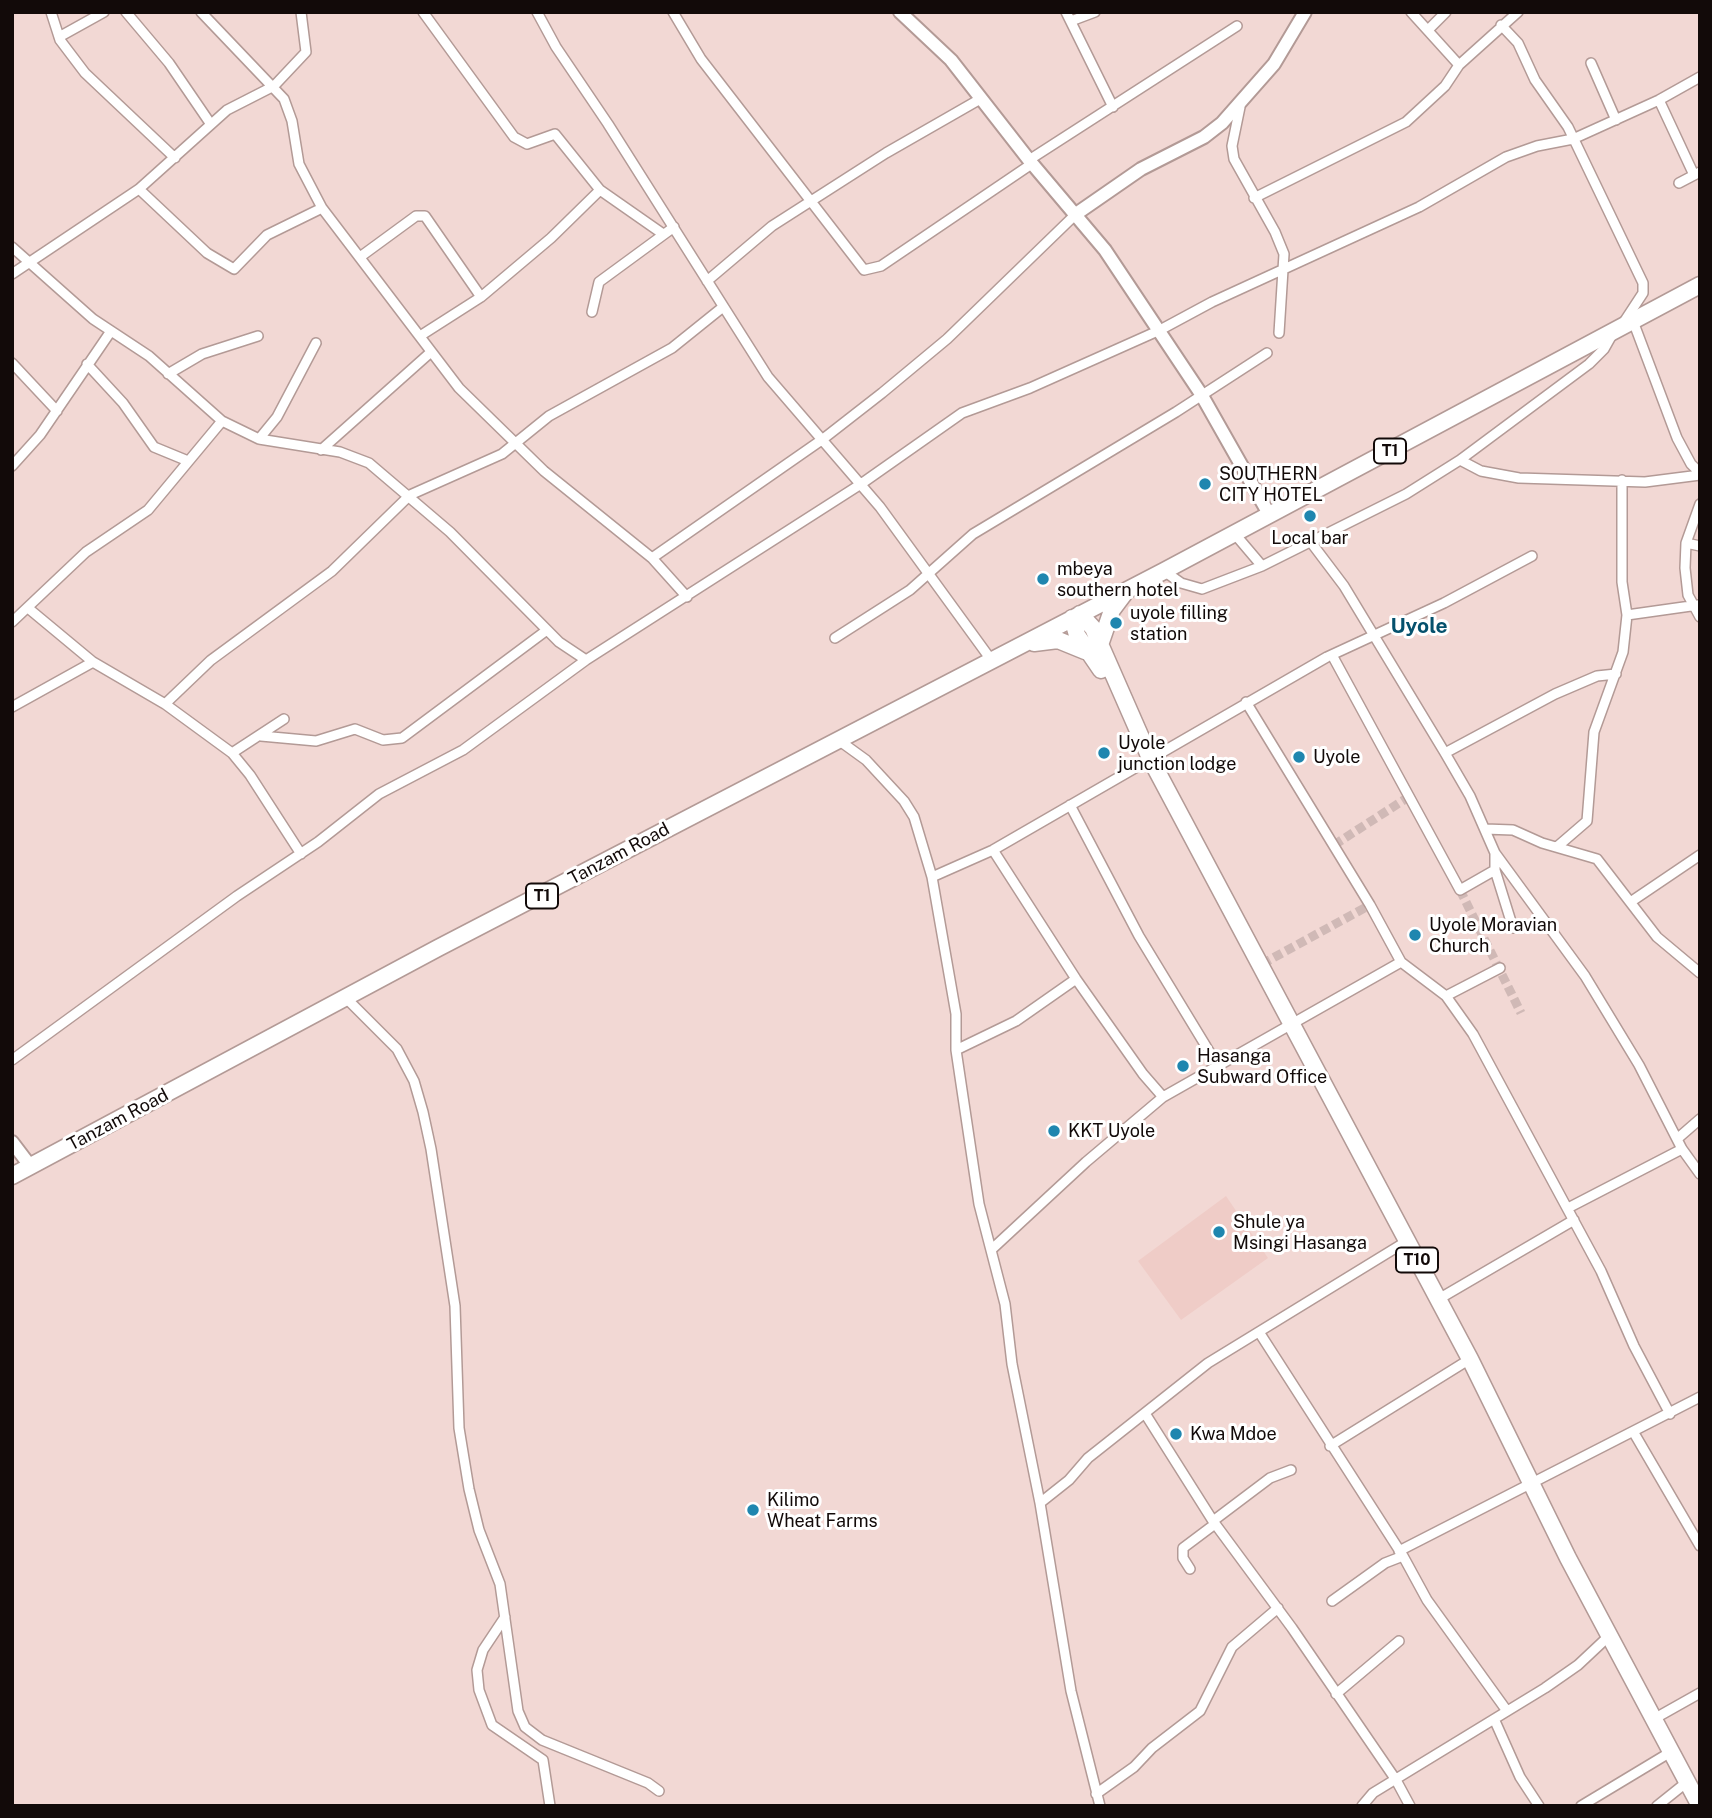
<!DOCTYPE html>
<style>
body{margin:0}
#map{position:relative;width:1712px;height:1818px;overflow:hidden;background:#f2d8d4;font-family:"Public Sans",sans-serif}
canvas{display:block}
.frame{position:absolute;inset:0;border:14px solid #120a09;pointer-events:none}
</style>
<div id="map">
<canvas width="1712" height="1818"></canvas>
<div class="frame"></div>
</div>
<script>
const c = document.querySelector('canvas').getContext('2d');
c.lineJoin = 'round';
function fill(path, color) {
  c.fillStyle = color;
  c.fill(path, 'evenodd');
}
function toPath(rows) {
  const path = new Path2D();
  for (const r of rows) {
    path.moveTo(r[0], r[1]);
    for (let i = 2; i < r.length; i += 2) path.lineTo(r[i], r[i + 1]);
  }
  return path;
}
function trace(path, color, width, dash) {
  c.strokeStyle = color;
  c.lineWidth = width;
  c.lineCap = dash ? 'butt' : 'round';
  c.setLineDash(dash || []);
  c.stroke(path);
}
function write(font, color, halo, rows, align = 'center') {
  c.font = font + ' "Public Sans",sans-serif';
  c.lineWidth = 6;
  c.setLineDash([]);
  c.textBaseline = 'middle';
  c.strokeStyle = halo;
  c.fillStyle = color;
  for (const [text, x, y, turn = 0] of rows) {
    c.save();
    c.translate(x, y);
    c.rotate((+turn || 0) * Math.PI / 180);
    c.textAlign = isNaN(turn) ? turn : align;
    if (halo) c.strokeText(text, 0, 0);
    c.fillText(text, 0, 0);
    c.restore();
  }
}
const built = toPath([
 [1226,1196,1268,1258,1181,1320,1138,1261]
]);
const streetTunnel = toPath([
 [1334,845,1407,798],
 [1460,890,1521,1013],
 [1262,964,1370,905]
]);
const street = toPath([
 [51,12,60,40,85,73,175,158],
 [126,12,169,63,210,123],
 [201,12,284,99,292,121,299,164,322,208,459,388,544,471,652,558,687,597],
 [537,12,556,47,608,124,768,377,880,507,992,661],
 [673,12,701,59,864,270,881,266,1033,163],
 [1066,12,1113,107],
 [1411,12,1459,65],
 [1071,21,1095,12],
 [1501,25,1518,43,1535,80,1568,127,1643,283,1643,293,1624,322],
 [1428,30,1446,12],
 [59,37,104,12],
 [1591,63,1616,120],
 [1659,100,1694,175],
 [1240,107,1232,146,1234,159,1275,232,1284,254,1279,333],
 [1029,160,1237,26],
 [1679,183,1700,172],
 [139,189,207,253,234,269,267,235,322,208],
 [600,190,663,234],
 [1254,198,1406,122,1445,86,1459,65,1518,12],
 [12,247,93,319,149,356,222,421,259,439,340,452,369,463,450,532,559,642,586,660],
 [360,257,416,216,425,216,481,297],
 [12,274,139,189,227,110,274,86,306,52,301,12],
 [707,281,772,226,886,153,982,98],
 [592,312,599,282,674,227],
 [1633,321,1677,438,1691,464,1700,473],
 [420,336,481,297,551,238,600,190,555,134,527,144,514,137,423,12],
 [12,363,57,411],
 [87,364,123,403,154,447,188,461],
 [168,374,202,354,258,336],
 [259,439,277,417,316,343],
 [321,450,431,352],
 [1460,460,1589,364,1604,349,1613,333],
 [12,466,40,435,111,331],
 [1700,504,1686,543,1685,568,1688,595,1700,617],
 [1234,533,1262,566],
 [1310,541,1344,586,1445,753,1470,796,1495,853,1585,976,1639,1065,1682,1149,1700,1174],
 [1686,543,1700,546],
 [652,558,823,439,882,393,947,339,1076,214],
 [1164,571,1181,583,1202,589,1262,566,1406,494,1460,460,1481,471,1519,478,1645,482,1700,475],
 [28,608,93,662,165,704,232,753,250,775,301,854],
 [1627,615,1698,605],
 [12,622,86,552,148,510,222,421],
 [835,638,910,590,973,534,1176,412,1267,353],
 [1332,655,1460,890,1495,870],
 [165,704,211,660,332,571,410,495,502,454,549,416,672,348,723,307],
 [12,707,93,662],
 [261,736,316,741,355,729,383,740,402,738,547,630],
 [837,739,866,760,904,801,914,817,932,877,956,1014,956,1050,979,1204,1005,1304,1012,1364,1040,1503,1071,1691,1100,1806],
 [232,753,284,719],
 [1445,753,1555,694,1597,676,1616,674],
 [1070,805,1139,936,1218,1066],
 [1485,829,1513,830,1542,843,1597,859,1657,937,1700,973],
 [1558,846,1587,821,1594,732,1623,652,1627,615,1622,582,1622,480],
 [993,850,1076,979,1143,1074,1163,1097],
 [1495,853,1495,870,1513,928],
 [932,877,993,850,1327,657,1444,603,1532,556],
 [1632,901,1700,855],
 [1401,962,1446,996,1473,1034,1601,1271,1634,1346,1670,1414],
 [1446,996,1500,968],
 [345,997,397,1049,414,1081,423,1112,431,1149,455,1306,459,1428,469,1489,479,1530,500,1584,518,1711,525,1727,542,1740,648,1783,659,1791],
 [956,1050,1016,1021,1076,979],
 [12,1060,237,896,318,842,379,794,463,750,586,660,861,484,962,413,1030,388,1160,330,1212,302,1419,207,1506,157,1537,146,1573,139,1659,100,1700,77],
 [1677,1139,1700,1119],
 [1568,1208,1682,1149],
 [991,1250,1086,1162,1163,1097,1401,962,1370,905,1246,702],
 [1437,1300,1574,1220],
 [1259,1332,1403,1556,1427,1600,1507,1711],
 [1146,1415,1213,1521,1292,1628,1396,1780,1410,1806],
 [1634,1433,1700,1546],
 [1330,1446,1470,1359],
 [1040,1503,1069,1480,1088,1458,1208,1363,1407,1241],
 [1213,1521,1270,1478,1291,1470],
 [1399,1551,1700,1397],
 [1190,1569,1183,1558,1183,1548,1215,1524],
 [1332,1601,1385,1563,1403,1556],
 [505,1617,483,1650,477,1670,479,1690,492,1725,543,1760,550,1806],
 [1336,1694,1399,1641],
 [1652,1720,1700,1693],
 [1495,1721,1520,1777,1539,1806],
 [1096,1794,1134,1767,1152,1748,1200,1711,1232,1647,1278,1608],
 [1362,1806,1373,1793,1545,1688,1578,1665,1610,1635],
 [1581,1806,1669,1753],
 [1657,1806,1687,1782]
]);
const secondary = toPath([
 [900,12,951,60,1029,160,1105,250,1201,394,1269,514],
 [1076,214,1141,169,1204,137,1222,123,1274,64,1305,12],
 [12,1142,31,1167]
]);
const highway = toPath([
 [1080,614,1093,628,1150,758,1470,1359,1568,1558,1700,1806],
 [1072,618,1077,635,1101,670],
 [1034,643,1058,640,1085,651],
 [1100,645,1112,610,1124,594],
 [12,1176,438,948,1164,571,1700,285]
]);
const markers = [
 [1205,484,7,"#1f86af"],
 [1310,516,7,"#1f86af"],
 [1043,579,7,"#1f86af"],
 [1116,623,7,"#1f86af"],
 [1104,753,7,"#1f86af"],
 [1299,757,7,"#1f86af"],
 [1415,935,7,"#1f86af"],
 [1183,1066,7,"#1f86af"],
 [1054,1131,7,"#1f86af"],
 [1219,1232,7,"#1f86af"],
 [1176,1434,7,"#1f86af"],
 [753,1510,7,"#1f86af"]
];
const shields = [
 [1390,451,32],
 [542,896,32],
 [1417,1260,42]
];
const shieldNames = [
 ["T1",1390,451],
 ["T1",542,896],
 ["T10",1417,1260]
];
const poiNames = [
 ["SOUTHERN",1219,474],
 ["CITY HOTEL",1219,495],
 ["Local bar",1310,538,"center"],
 ["mbeya",1057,569],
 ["southern hotel",1057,590],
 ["uyole filling",1130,613],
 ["station",1130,634],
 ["Uyole",1118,743],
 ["junction lodge",1118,764],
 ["Uyole",1313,757],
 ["Uyole Moravian",1429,925],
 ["Church",1429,946],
 ["Hasanga",1197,1056],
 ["Subward Office",1197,1077],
 ["KKT Uyole",1068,1131],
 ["Shule ya",1233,1222],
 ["Msingi Hasanga",1233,1243],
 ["Kwa Mdoe",1190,1434],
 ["Kilimo",767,1500],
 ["Wheat Farms",767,1521]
];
const streetNames = [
 ["Tanzam Road",619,854,-28],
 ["Tanzam Road",118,1120,-28]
];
const quarterNames = [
 ["Uyole",1419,627]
];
fill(built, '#efccc7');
trace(streetTunnel, '#d0b9b6', 9, [9, 4.5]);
trace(street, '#b39a96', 12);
trace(secondary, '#b39a96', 16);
trace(highway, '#b39a96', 19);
trace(street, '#fff', 9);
trace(secondary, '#fff', 12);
trace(highway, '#fff', 16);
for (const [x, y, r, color] of markers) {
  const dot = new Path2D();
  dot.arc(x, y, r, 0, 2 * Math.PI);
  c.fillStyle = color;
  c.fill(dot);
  trace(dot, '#fff', 2.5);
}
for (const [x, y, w] of shields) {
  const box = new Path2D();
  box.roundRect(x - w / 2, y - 12.5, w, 25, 5);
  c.fillStyle = '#fff';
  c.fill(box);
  trace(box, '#120a09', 2);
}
write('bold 16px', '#120a09', null, shieldNames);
write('18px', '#120a09', '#fff', poiNames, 'left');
write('18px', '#120a09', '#fff', streetNames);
write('bold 21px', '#05516d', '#fff', quarterNames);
</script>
